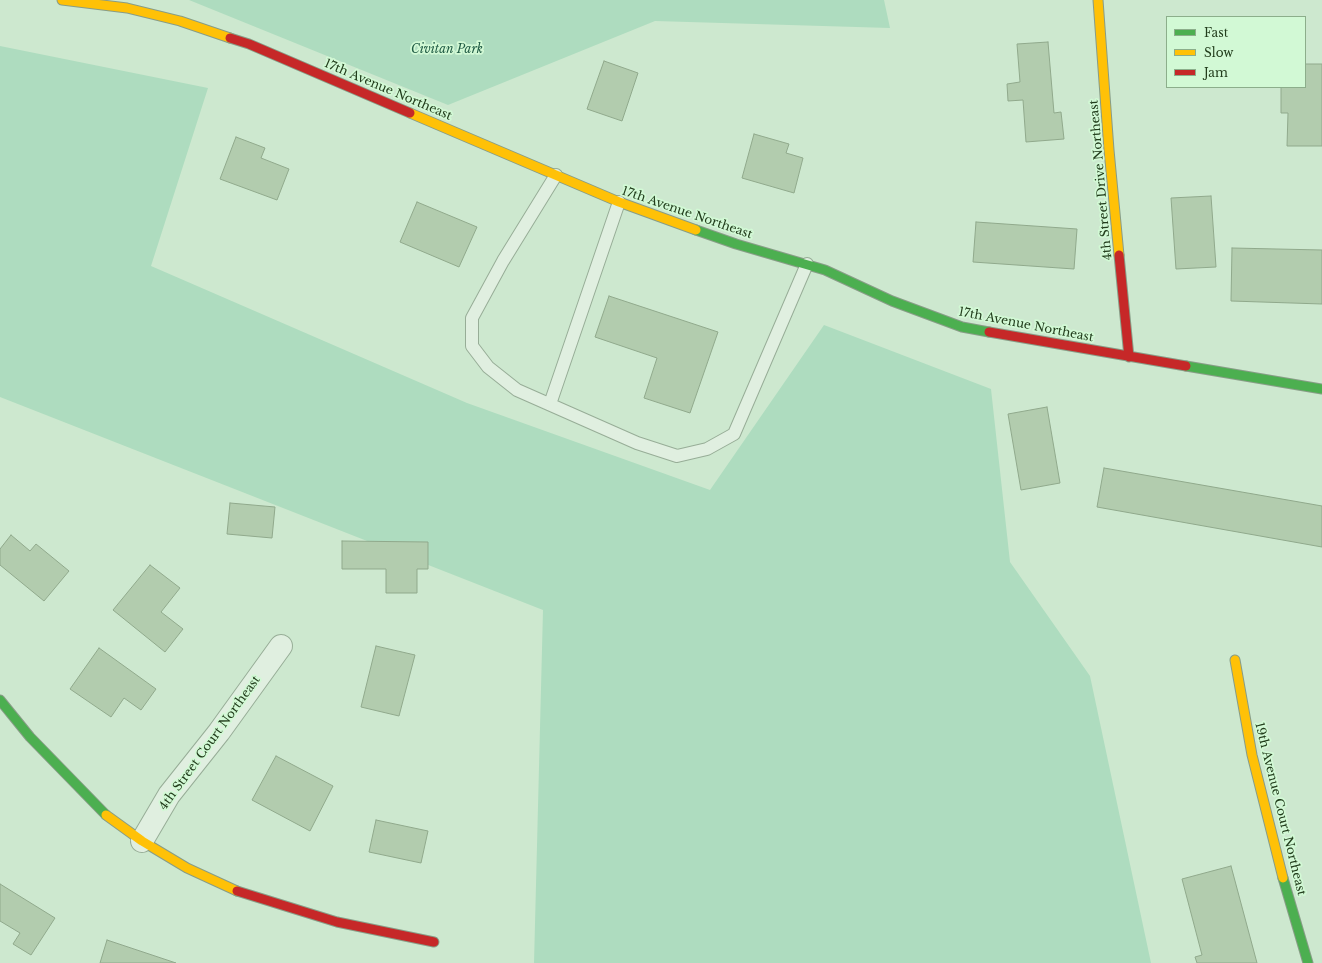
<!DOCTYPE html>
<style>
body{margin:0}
#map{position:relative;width:1322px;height:963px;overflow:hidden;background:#cde8cf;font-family:"Libre Baskerville",serif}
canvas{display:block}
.legend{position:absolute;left:1166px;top:16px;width:140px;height:72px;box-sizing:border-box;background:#d2f9d5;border:1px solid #8cae8b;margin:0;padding:5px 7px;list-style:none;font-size:12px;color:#223d1c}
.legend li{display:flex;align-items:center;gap:8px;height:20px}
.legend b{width:20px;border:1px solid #8cae8b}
</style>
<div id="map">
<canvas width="1322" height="963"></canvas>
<ul class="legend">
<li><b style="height:5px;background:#4caf50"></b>Fast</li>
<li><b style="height:5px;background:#ffc107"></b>Slow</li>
<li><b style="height:5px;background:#c62828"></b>Jam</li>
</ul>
</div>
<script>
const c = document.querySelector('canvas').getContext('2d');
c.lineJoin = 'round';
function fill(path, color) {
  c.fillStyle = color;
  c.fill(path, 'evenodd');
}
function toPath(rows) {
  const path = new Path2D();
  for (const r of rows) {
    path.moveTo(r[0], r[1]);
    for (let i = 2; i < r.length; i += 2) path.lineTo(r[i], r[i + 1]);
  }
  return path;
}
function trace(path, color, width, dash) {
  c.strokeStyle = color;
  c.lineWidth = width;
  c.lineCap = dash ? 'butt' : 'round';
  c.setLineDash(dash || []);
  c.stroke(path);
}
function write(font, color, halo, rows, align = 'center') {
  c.font = font + ' "Libre Baskerville",serif';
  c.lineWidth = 3.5;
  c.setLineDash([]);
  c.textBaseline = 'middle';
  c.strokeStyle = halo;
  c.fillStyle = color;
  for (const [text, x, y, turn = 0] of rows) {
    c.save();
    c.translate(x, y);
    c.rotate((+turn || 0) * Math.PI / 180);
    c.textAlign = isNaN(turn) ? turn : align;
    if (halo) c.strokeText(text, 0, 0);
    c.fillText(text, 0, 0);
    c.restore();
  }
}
const green = toPath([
 [189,0,884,0,890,28,655,21,448,105],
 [0,46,208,88,151,266,467,403,710,490,824,325,991,389,1010,562,1090,676,1151,963,534,963,543,610,0,397]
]);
const building = toPath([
 [1048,42,1054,113,1061,112,1064,139,1026,142,1023,100,1008,101,1007,84,1020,82,1017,44,1048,42],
 [604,61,638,73,622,121,587,109,604,61],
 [1305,64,1322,64,1322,146,1287,146,1288,113,1281,113,1281,87,1305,87,1305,64],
 [754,134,789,144,786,153,803,158,794,193,742,178,754,134],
 [236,137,265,148,261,158,289,169,277,200,220,179,236,137],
 [1211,196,1216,267,1176,269,1171,198,1211,196],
 [417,202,477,227,459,267,400,242,417,202],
 [976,222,1077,229,1074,269,973,262,976,222],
 [1232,248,1322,250,1322,304,1231,301,1232,248],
 [609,296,718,332,690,413,644,398,657,358,595,337,609,296],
 [1047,407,1060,483,1021,490,1008,414,1047,407],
 [1104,468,1322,506,1322,547,1097,507,1104,468],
 [230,503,275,507,272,538,227,534,230,503],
 [11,535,30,551,36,544,69,571,44,601,0,565,0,549,11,535],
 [342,541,428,542,428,569,417,569,417,593,386,593,386,569,342,569,342,541],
 [150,565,180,588,161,612,183,629,165,652,113,610,150,565],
 [376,646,415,655,399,716,361,707,376,646],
 [99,648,156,689,141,710,124,698,111,717,70,689,99,648],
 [276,756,333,786,310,831,252,800,276,756],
 [376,820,428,831,421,863,369,852,376,820],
 [1231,866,1257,963,1197,963,1195,957,1202,955,1182,879,1231,866],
 [0,884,55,918,31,955,13,944,20,933,0,921,0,884],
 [107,940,176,963,100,963,107,940]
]);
const lane = toPath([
 [556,175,503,261,472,318,472,346,488,367,517,390,637,443,677,456,707,449,734,434,807,264],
 [550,404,619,202]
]);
const street = toPath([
 [142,841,169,795,219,732,281,646]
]);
const fast = toPath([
 [696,230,736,244,825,270,892,301,962,327,989,332],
 [1186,366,1322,389],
 [0,700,30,737,106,815],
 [1283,878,1308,963]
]);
const slow = toPath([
 [62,0,127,8,180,21,230,38],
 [1098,0,1109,150,1119,255],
 [410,113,619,202,696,230],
 [1235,660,1252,755,1283,878],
 [106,815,142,841,187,868,237,891]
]);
const jam = toPath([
 [230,38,249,44,410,113],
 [1119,255,1129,357],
 [989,332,1186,366],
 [237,891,337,922,434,942]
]);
const parkNames = [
 ["Civitan Park",447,50]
];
const streetNames = [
 ["17th Avenue Northeast",388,90,23],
 ["4th Street Drive Northeast",1101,180,-95],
 ["17th Avenue Northeast",687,213,19],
 ["17th Avenue Northeast",1026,325,11],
 ["4th Street Court Northeast",210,743,-54],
 ["19th Avenue Court Northeast",1280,809,76]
];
fill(green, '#aedcbf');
fill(building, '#b2ccae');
trace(building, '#90a98c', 1);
trace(lane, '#97ad97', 14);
trace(street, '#97ad97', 24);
trace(fast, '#889d87', 11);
trace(slow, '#889d87', 11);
trace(jam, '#889d87', 11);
trace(lane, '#e0efe0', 12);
trace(street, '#e0efe0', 22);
trace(fast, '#4caf50', 9);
trace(slow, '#ffc107', 9);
trace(jam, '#c62828', 9);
write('italic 12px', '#215c45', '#d2f9d5', parkNames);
write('12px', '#223d1c', '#d2f9d5', streetNames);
</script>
